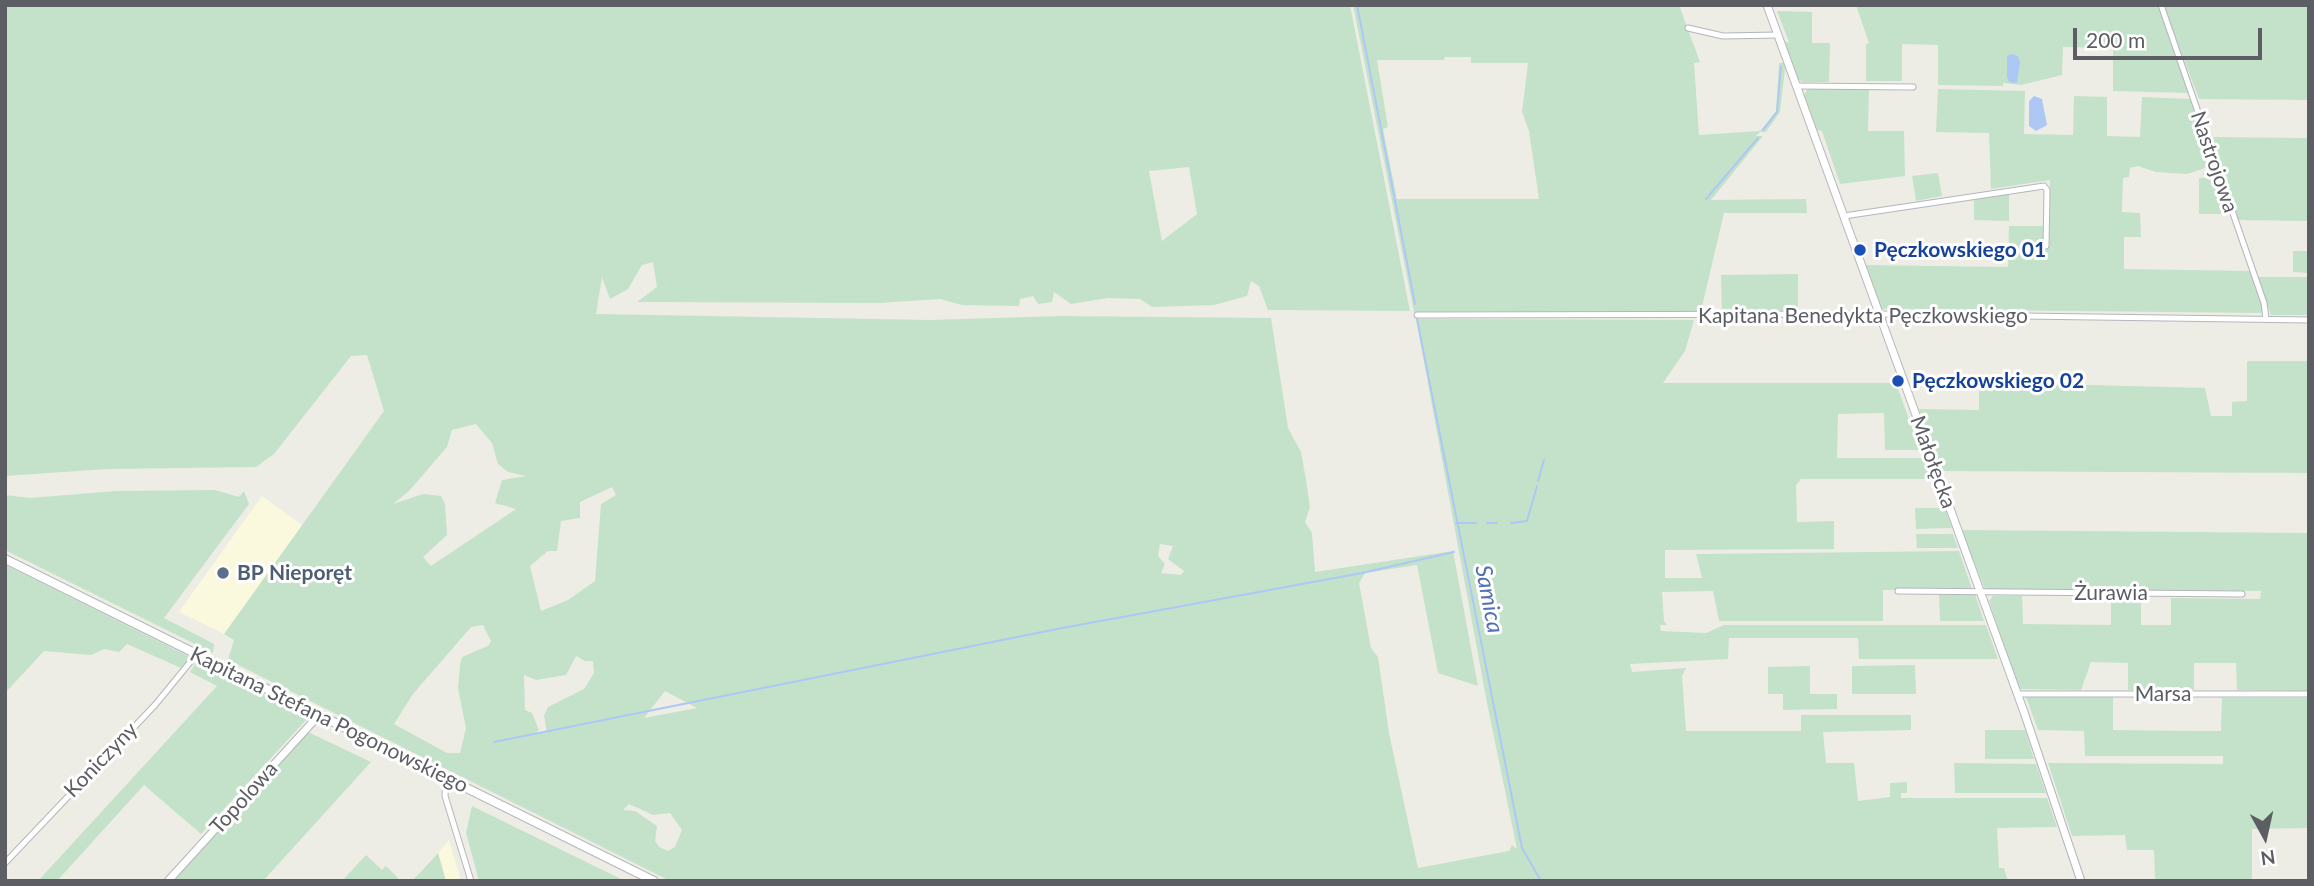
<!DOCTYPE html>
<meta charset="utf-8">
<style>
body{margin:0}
#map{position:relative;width:2314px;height:886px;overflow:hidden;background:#edede5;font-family:Lato,sans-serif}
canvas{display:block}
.frame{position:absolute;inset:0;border:7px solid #5d5e64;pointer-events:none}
.north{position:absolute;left:2230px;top:802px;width:70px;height:70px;-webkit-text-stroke:5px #fff;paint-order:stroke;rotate:172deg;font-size:19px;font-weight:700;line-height:28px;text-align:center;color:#5d5e64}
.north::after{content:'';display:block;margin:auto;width:24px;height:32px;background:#5d5e64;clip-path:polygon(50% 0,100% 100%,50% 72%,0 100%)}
.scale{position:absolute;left:2073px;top:28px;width:189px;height:32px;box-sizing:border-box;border:4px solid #5d5e64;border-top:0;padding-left:9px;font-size:21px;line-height:24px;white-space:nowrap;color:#5d5e64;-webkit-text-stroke:5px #fff;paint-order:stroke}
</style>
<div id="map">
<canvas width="2314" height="886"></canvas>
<div class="frame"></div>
<div class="north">N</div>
<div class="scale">200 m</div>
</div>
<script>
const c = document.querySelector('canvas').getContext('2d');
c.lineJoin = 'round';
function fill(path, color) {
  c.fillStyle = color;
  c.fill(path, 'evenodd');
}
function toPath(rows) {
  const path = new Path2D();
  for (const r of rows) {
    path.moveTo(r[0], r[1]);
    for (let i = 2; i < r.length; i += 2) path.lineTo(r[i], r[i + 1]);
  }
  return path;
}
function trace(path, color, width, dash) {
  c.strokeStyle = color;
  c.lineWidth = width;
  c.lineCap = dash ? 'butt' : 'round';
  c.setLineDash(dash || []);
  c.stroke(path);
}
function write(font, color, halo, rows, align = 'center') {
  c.font = font + ' Lato,sans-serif';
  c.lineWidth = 6;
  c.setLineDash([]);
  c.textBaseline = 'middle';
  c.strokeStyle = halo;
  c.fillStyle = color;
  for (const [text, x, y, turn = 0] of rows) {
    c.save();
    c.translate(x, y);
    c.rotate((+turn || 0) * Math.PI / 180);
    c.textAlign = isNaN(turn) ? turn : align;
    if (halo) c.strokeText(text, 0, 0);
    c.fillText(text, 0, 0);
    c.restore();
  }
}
const commercial = toPath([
 [262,496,303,526,224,634,179,612],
 [449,840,460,878,453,881,446,881,438,853]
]);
const green = toPath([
 [5,5,1350,5,1410,311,1268,310,1259,286,1251,281,1247,296,1214,305,1152,307,1140,299,1108,298,1071,304,1054,292,1052,302,1038,304,1033,296,1020,299,1019,306,962,305,940,299,879,303,637,302,657,287,653,262,642,265,628,289,610,299,602,277,596,314,930,320,1060,316,1271,318,1288,428,1301,452,1306,480,1310,507,1305,522,1312,533,1315,572,1453,551,1478,686,1438,673,1417,565,1365,573,1359,583,1371,648,1378,657,1389,733,1418,868,1509,851,1512,845,1517,849,1487,703,1416,319,1694,320,1685,351,1663,383,1896,383,1920,450,1885,450,1884,413,1838,414,1837,458,1925,458,1933,479,1801,479,1796,485,1797,522,1834,521,1834,549,1665,550,1665,578,1702,578,1696,554,1959,551,1972,589,1883,590,1883,621,1719,621,1713,591,1662,592,1664,621,1667,625,1660,625,1661,631,1706,633,1724,625,1986,625,1998,659,1859,659,1858,638,1729,638,1728,659,1630,664,1632,672,1686,668,1682,676,1686,731,1801,731,1801,715,1911,715,1911,730,1823,732,1826,763,1854,763,1858,801,1890,797,1890,783,1907,782,1907,793,1901,793,1901,798,2047,798,2057,827,1997,828,1999,868,2004,868,2008,881,670,881,228,660,234,640,224,634,384,411,367,355,351,356,274,454,256,467,107,469,5,476],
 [1189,167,1197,214,1162,241,1149,171],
 [476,424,492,443,498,464,508,472,526,476,502,480,495,503,516,509,431,566,423,557,447,535,445,504,441,496,423,494,393,504,409,491,447,447,452,430],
 [612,487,616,495,601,504,595,581,568,600,541,611,530,566,548,551,557,551,561,521,580,518,580,502],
 [1160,544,1173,546,1168,559,1184,571,1181,575,1161,573,1165,564,1158,556],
 [483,625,491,641,488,646,462,657,460,665,458,688,466,728,460,753,447,753,394,724,413,694,471,627],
 [576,656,585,661,593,661,594,673,584,689,548,707,544,716,547,733,536,732,539,730,532,713,525,710,524,675,536,680,566,675],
 [665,691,697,708,644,718],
 [629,804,653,815,670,813,682,830,675,847,668,851,659,847,655,841,657,826,635,811,623,810],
 [1353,5,1679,5,1700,62,1694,63,1699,135,1760,131,1776,111,1779,63,1784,63,1785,69,1780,112,1766,132,1760,132,1756,136,1763,136,1711,200,1806,199,1807,213,1724,213,1701,311,1414,312],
 [1445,57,1471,57,1471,63,1528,63,1522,112,1529,131,1539,199,1397,199,1383,129,1388,127,1377,60,1444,60],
 [1856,5,2158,5,2189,93,2113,91,2113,48,2063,47,2062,75,2021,85,2003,83,2003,86,1938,85,1938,45,1902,44,1902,81,1866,81,1866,44,1869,43],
 [2163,5,2309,5,2309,100,2199,99],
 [1777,11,1812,12,1812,43,1830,43,1829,82,1803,82,1797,79,1784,42,1789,42],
 [1808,88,1869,89,1868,131,1904,131,1905,176,1840,184,1822,131,1817,130,1804,95],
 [1938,89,2025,91,2024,134,2073,135,2074,96,2107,97,2107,136,2140,137,2142,97,2190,99,2219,181,2202,174,2211,166,2187,174,2156,172,2138,166,2130,168,2129,177,2123,178,2122,212,2140,213,2141,237,2124,237,2124,269,2251,271,2262,304,2262,313,1881,309,1864,265,2008,267,2009,226,2043,226,2043,248,2048,248,2050,180,1991,189,1989,133,1936,132],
 [2209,137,2309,138,2309,221,2236,220],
 [1938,173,1942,196,1916,201,1912,176],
 [2199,178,2208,178,2217,183,2230,214,2199,214],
 [2009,193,2009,221,1974,220,1974,199],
 [2293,251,2309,251,2309,273,2293,272],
 [1798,274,1798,311,1722,310,1721,275],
 [2257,277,2309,277,2309,315,2271,315],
 [2247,361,2309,361,2309,473,1941,471,1919,409,1979,410,1979,382,2205,388,2211,416,2232,416,2232,402,2247,401],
 [215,490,239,497,244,491,249,504,164,618,214,644,213,653,5,550,5,495,30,498,116,491],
 [1915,508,1945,508,1952,528,1916,529],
 [1961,530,2309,533,2309,691,2237,690,2236,663,2194,663,2194,690,2128,690,2128,663,2091,662,2081,690,2019,689,1989,601,1993,596,2022,596,2023,624,2111,625,2111,597,2141,598,2141,625,2171,625,2171,598,2260,599,2261,591,1985,589],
 [1916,534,1953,534,1958,548,1917,548],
 [5,565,72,598,190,657,181,668,127,644,119,652,104,649,91,655,44,651,5,693],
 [1975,594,1984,621,1940,621,1939,595],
 [197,661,307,715,307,719,201,834,144,785,57,881,38,881,217,686,190,672],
 [1915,665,1916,694,1852,694,1852,666],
 [1810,666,1810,694,1837,694,1837,709,1783,710,1783,694,1768,694,1768,667],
 [2026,697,2113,697,2113,730,2194,731,2221,731,2222,698,2309,698,2309,828,2252,829,2252,881,2155,881,2154,850,2127,850,2125,835,2072,836,2048,763,2223,764,2223,756,2085,756,2084,731,2038,730],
 [1985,730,2025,730,2034,759,1985,759],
 [308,732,371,762,263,881,172,881],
 [1954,763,2036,764,2046,793,1955,793],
 [472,806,625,881,479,881,466,833],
 [438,853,446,881,412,881,429,863],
 [366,855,382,870,386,866,401,881,342,881]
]);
const water = toPath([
 [2012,54,2018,56,2020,62,2017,83,2009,82,2007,77,2007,56],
 [2034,96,2042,99,2047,125,2036,131,2029,126,2029,101]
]);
const stream = toPath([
 [1357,5,1415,304],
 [1763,130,1777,112,1781,66],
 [1706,199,1758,138],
 [1417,319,1522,848,1541,881],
 [1538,481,1544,460],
 [1456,523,1476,523],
 [1487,523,1497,523],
 [1511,523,1527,521,1537,486],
 [494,742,1057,629,1362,573,1454,552]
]);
const minor = toPath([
 [2161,5,2264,303,2266,319],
 [1688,28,1723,36,1778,35],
 [1797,86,1913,87],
 [1844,216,2044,186,2047,190,2046,246],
 [1417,315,1879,314,2309,320],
 [1898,591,2242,594],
 [2017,694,2309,694],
 [446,777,445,796,471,881],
 [5,863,155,705,196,655]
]);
const tertiary = toPath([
 [1767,5,2024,712,2081,881],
 [168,881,319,715]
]);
const secondary = toPath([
 [5,559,654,881]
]);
const markers = [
 [1860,250,7,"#1a4fb4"],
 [1898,381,7,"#1a4fb4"],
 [223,573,7,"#5c6f8a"]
];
const streetNames = [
 ["Nastrojowa",2214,162,71],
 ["Kapitana Benedykta Pęczkowskiego",1863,316],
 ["Małołęcka",1933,462,70],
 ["Żurawia",2111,593],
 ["Marsa",2163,694],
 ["Kapitana Stefana Pogonowskiego",329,720,26],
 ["Koniczyny",101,760,-46],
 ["Topolowa",244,798,-48]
];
const transitNames = [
 ["Pęczkowskiego 01",1874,250],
 ["Pęczkowskiego 02",1912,381]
];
const serviceNames = [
 ["BP Nieporęt",237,573]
];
const waterNames = [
 ["Samica",1489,599,79]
];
fill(commercial, '#faf9dd');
fill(green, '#c4e2ca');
fill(water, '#adc8f5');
trace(stream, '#adc8f5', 2);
trace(minor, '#b5b6ba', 7);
trace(tertiary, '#b5b6ba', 9);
trace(secondary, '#b6b7bd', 10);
trace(minor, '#fff', 5);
trace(tertiary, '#fff', 7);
trace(secondary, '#fff', 8);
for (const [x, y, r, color] of markers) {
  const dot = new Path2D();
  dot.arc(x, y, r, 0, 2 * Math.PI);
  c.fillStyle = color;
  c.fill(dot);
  trace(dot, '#fff', 2.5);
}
write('21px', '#5d5e64', '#fff', streetNames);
write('bold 21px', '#164399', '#fff', transitNames, 'left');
write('bold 21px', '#4e5e75', '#fff', serviceNames, 'left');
write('italic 23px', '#5370b6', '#fff', waterNames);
</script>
